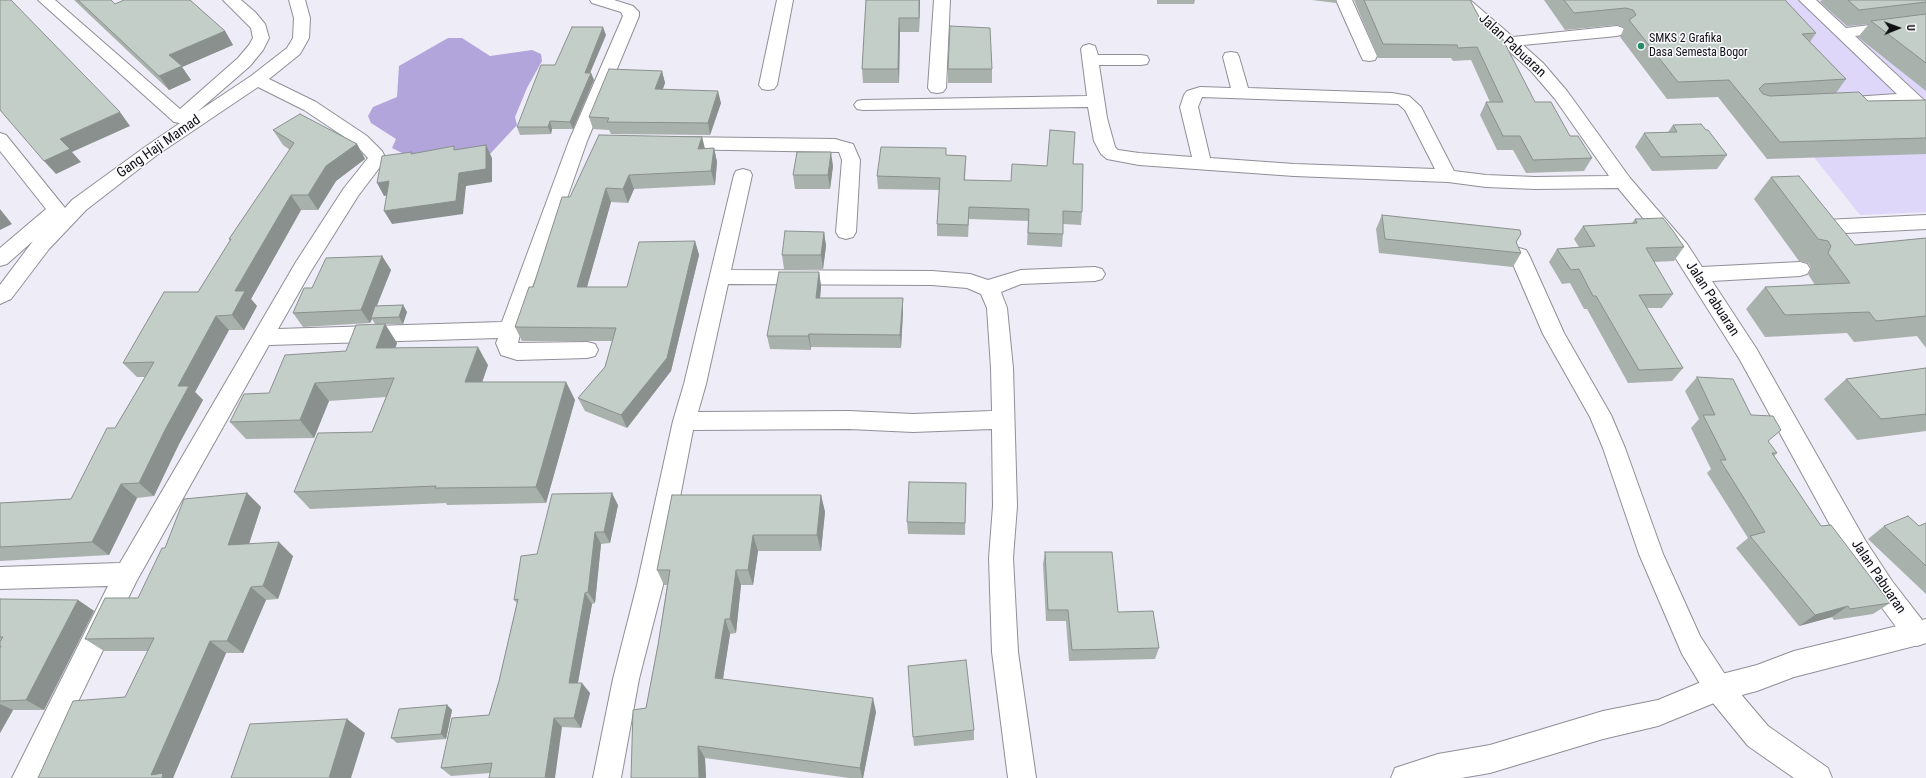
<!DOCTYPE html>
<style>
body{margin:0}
#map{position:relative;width:1926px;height:778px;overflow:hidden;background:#eeecf6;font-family:"Roboto Condensed",sans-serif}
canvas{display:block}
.north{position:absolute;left:1878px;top:8px;width:40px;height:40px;-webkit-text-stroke:3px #fbfafe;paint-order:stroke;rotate:89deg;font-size:11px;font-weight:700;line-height:16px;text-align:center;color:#101013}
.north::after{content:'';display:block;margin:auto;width:14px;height:18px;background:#101013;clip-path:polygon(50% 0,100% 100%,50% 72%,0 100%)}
</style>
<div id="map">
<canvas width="1926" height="778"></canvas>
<div class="north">U</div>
</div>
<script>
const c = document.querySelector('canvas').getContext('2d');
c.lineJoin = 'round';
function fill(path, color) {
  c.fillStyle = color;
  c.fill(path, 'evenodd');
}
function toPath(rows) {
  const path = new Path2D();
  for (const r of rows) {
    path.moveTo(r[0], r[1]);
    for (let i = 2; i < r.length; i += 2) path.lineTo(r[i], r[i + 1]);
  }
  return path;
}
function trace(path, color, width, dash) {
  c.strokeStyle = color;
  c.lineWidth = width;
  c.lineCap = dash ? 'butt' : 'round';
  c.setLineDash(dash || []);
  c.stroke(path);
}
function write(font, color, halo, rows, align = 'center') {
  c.font = font + ' "Roboto Condensed",sans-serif';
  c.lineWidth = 3;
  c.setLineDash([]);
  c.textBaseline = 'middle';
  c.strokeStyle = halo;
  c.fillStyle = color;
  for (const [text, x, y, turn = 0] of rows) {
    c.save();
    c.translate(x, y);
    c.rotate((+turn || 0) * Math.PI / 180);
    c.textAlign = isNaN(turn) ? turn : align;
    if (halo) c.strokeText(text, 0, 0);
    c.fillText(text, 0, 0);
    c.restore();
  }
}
const green = toPath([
 [1777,0,1926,0,1926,212,1860,215,1739,63]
]);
const forest = toPath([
 [448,38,462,38,490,56,532,50,541,54,542,61,527,88,515,117,517,125,490,154,414,156,402,153,392,148,396,139,371,123,368,116,373,107,397,97,399,66]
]);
const street = toPath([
 [38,0,55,0,180,109,238,58,249,45,253,38,251,28,223,0,241,0,255,12,265,24,269,38,263,50,250,66,197,112,251,76,287,48,293,38,294,18,289,0,305,0,310,18,309,38,300,54,269,79,316,102,367,136,382,151,386,159,358,196,311,271,278,329,502,322,569,141,623,16,621,12,592,3,590,0,614,0,633,6,639,12,639,16,587,141,521,330,518,343,587,342,595,344,598,350,595,356,587,358,517,360,501,355,496,343,498,338,269,345,136,582,41,778,12,778,108,586,0,589,0,567,120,563,296,262,344,188,368,158,355,144,304,110,258,87,157,155,86,210,49,249,11,299,0,304,0,285,33,241,7,264,0,266,0,248,46,209,0,151,0,133,6,135,65,208,72,200,145,147,180,123,174,122,38,0],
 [777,0,793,0,777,85,774,89,768,90,762,89,759,85,777,0],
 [934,0,950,0,946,88,943,92,937,93,931,92,928,88,934,0],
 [1336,0,1352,0,1377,56,1375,60,1369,61,1363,60,1361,56,1336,0],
 [1452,0,1470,0,1513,37,1617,26,1623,28,1625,31,1623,34,1617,36,1523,45,1543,63,1567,91,1630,178,1687,244,1702,267,1800,262,1807,264,1810,269,1807,274,1800,276,1712,281,1756,348,1865,540,1892,581,1926,625,1926,643,1917,646,1908,643,1874,597,1847,556,1740,360,1673,254,1618,188,1535,189,1486,187,1448,182,1294,176,1139,165,1107,159,1101,154,1094,141,1088,107,863,110,857,109,854,105,857,101,863,100,1087,96,1081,49,1083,46,1089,44,1095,46,1098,55,1141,55,1147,56,1149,60,1147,64,1141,65,1099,65,1107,118,1115,147,1118,150,1139,153,1192,157,1180,107,1184,95,1187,91,1200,87,1231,88,1223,57,1225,53,1231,52,1237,53,1239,57,1248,88,1392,93,1409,96,1421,107,1454,171,1486,175,1535,177,1609,176,1555,99,1531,71,1452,0],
 [1202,97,1398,104,1405,110,1435,169,1294,164,1210,158,1198,107,1202,97],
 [1799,0,1816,0,1846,28,1926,18,1926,28,1855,36,1926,102,1926,117,1920,116,1908,105,1838,108,1832,107,1829,103,1832,99,1838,98,1897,94,1799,0],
 [674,137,835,139,853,144,860,160,856,232,853,237,846,239,839,237,836,232,842,160,839,152,674,149,668,147,665,143,668,139,674,137],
 [743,169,750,171,752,175,731,270,932,271,970,274,988,280,1021,270,1095,267,1102,269,1105,274,1102,279,1095,281,1021,284,1001,292,1007,308,1013,368,1017,506,1013,558,1018,652,1036,778,1008,778,992,652,989,558,993,506,992,429,913,432,849,429,693,430,663,585,639,679,621,778,593,778,613,679,637,585,673,421,684,384,734,175,736,171,743,169],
 [728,284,932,285,967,288,981,294,987,308,991,368,992,411,913,414,849,411,698,412,706,384,728,284],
 [1926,215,1926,229,1825,234,1818,232,1815,227,1818,222,1825,220,1926,215],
 [1519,248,1526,250,1529,255,1564,333,1611,415,1625,448,1663,554,1700,636,1728,679,1768,726,1828,768,1832,778,1794,778,1748,746,1708,697,1682,654,1639,554,1603,448,1590,417,1543,334,1509,255,1512,250,1519,248]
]);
const secondary = toPath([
 [1926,619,1926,643,1794,677,1757,691,1719,701,1658,726,1603,739,1490,773,1461,778,1391,778,1395,768,1438,754,1490,745,1603,711,1658,700,1718,675,1757,665,1794,651,1926,619]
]);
const wall = toPath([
 [74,0,111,0,115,4,225,31,233,45,182,67,191,80,169,90],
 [866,0,920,0,919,32,900,32,899,83,863,83,862,69],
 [1145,0,1195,0,1194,4,1157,4,1157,0],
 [1312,0,1337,0,1336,3],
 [1354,0,1470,0,1485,28,1535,102,1592,158,1584,171,1526,173,1513,150,1497,150,1480,115,1486,102,1490,102,1471,60,1453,61,1451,58,1378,58],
 [1544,0,1785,0,1816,33,1810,42,1846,79,1836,93,1868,101,1926,100,1926,154,1767,159,1718,97,1667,99,1620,37,1624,28,1623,27,1617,25,1565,30],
 [1822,0,1926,0,1926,91,1858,37,1869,24,1847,26,1820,2],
 [606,35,590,73,591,73,594,80,573,129,552,129,551,134,520,135,517,127,555,65],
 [948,69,992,69,992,83,948,83],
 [662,71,665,83,663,89,721,103,710,135,611,134,609,130,593,129,589,117],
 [1673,125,1706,130,1727,155,1717,169,1652,171,1635,147,1644,133,1668,132],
 [273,130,357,144,365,159,336,181,318,210,301,210,251,299,257,306,244,330,229,330,195,392,203,400,179,444,154,496,137,498,109,555,0,561,0,503,71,499,115,428,145,377,137,377,123,363,198,292,230,241,229,239,290,150,283,145],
 [702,137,705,148,714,148,717,162,715,185,634,189,628,203,611,202,587,287,627,287,695,241,699,255,671,371,627,428,585,411,578,398,605,367,612,341,522,341,515,327,570,197],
 [946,148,946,155,966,156,965,180,1011,181,1047,166,1073,164,1082,212,1081,225,1063,224,1063,234,1062,247,1027,245,1028,221,969,219,968,237,937,236,937,224,939,190,878,189,877,176],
 [833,166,830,189,795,189,793,175],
 [1771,177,1855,245,1926,238,1926,348,1917,336,1854,342,1847,333,1765,337,1746,309,1765,287,1815,285,1808,274,1811,268,1808,263,1799,261,1754,199],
 [1382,215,1521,234,1516,243,1521,253,1513,267,1379,253,1376,229],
 [1635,219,1684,247,1674,261,1654,262,1673,294,1662,308,1647,308,1683,368,1672,381,1628,383,1587,309,1584,309,1570,283,1562,284,1549,262,1557,249,1579,247,1574,239,1583,226,1632,223],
 [824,232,826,246,823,269,784,269,782,255],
 [382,256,391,270,377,306,403,305,407,312,403,324,375,324,372,319,370,323,303,327,293,313,312,288],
 [819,272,821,286,820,298,903,298,903,312,901,348,811,347,811,350,770,349,767,336],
 [385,324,397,343,395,348,488,365,482,382,566,382,575,400,546,503,447,505,446,503,310,509,294,492,372,432,386,397,329,401,314,438,246,439,230,422,269,393,346,351],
 [1926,368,1926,431,1857,440,1824,399,1846,379],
 [1697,377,1751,415,1768,442,1777,453,1774,456,1821,526,1890,603,1873,614,1834,620,1832,617,1799,626,1736,548,1748,538,1707,473,1711,469,1691,428,1699,419,1685,391],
 [966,483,965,535,908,534,907,522],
 [247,493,261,507,249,544,293,556,278,599,266,600,243,653,226,653,173,778,38,778,125,697,148,651,104,651,85,639,138,598,165,548],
 [821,495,825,512,821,551,758,551,753,585,741,585,736,633,730,634,723,679,876,712,863,778,849,778,705,758,706,778,631,778,646,708,658,645,667,585,664,585,657,570],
 [618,505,610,543,601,544,595,603,592,604,578,683,590,693,581,728,562,727,490,773,451,776,441,768,489,715,499,681,517,603,514,600,537,554],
 [1926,523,1926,594,1868,539,1884,526,1919,526],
 [1045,552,1118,612,1159,648,1155,659,1069,661,1066,621,1046,621,1043,564],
 [0,599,78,600,94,611,44,710,13,710,0,733],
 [447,705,452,710,446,739,397,743,391,738],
 [974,730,974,740,914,746,913,737]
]);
const shadedWall = toPath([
 [919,0,920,0,919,32],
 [899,18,900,32,899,83,898,69],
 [603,27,606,35,587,80,585,73],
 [225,31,233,45,182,67,191,80,169,90,159,76,169,55],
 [662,71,665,83,658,101,655,89],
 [591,73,594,80,573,129,570,122],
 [718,91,721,103,710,135,708,123],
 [120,112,130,126,72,152,81,162,56,174,44,161,60,139],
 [550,121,552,129,551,134,548,127],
 [702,137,705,151,698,149],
 [357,144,365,159,336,181,318,210,308,195,326,166],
 [486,145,492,158,492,182,466,186,463,214,392,224,384,211],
 [714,148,717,162,715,185,711,171],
 [831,152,833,166,830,189,828,175],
 [629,175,634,189,628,203,623,189],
 [389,181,396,194,384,196,377,183],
 [606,188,611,202,583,301,577,287],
 [291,195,301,210,251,299,257,306,244,330,232,315,235,291],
 [0,209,12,224,0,230],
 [824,232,826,246,823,269,821,255],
 [695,241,699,255,671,371,627,428,621,415],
 [382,256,391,270,372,317,371,318,372,319,370,323,361,310],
 [819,272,821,286,819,311,816,298],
 [903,298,903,312,901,348,900,335],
 [403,305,407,312,403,324,399,317],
 [216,316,229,330,195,392,203,400,179,444,154,496,139,483,178,386],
 [385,324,397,343,389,366,376,348],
 [809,334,811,347,811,350,808,336],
 [478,347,488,365,476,400,465,382],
 [566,382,575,400,546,503,536,487],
 [315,383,329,401,314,438,300,420],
 [121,484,137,498,109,555,92,542],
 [247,493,261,507,244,559,228,545],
 [612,493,618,505,610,543,604,532],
 [821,495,825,512,821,551,817,535],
 [595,532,601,544,595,603,588,592],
 [753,535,758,551,753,585,748,570],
 [279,542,293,556,278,599,263,586],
 [736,570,741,585,736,633,730,619],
 [251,587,266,600,243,653,227,641],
 [585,593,592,604,576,693,569,683],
 [78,600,94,611,44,710,26,700],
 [1848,606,1832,617,1799,626,1815,615],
 [725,619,730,634,721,691,715,678],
 [210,641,226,653,173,778,158,778,151,775],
 [582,683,590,693,581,728,574,718],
 [873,698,876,712,863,778,862,778,860,768],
 [0,704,13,710,0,733],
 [447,705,452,710,446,739,441,734],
 [554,718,562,727,555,778,545,778],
 [347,719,365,733,351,778,329,778],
 [698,746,705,758,706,778,699,778]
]);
const building = toPath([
 [0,0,11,0,120,112,60,139,70,149,44,161,0,110,0,0],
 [78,0,111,0,115,4,124,0,190,0,225,31,169,55,182,66,159,76,78,0],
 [866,0,919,0,919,18,899,18,898,69,862,69,866,0],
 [1364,0,1470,0,1485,28,1497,28,1535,102,1551,102,1570,136,1578,136,1592,158,1533,160,1520,136,1503,136,1486,102,1503,102,1477,47,1458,48,1457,45,1383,44,1364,0],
 [1564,0,1785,0,1816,33,1802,34,1846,79,1764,84,1759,89,1763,94,1770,96,1859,92,1868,101,1926,100,1926,138,1780,142,1729,80,1678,82,1629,20,1636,15,1633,10,1626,8,1574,13,1564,0],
 [1848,0,1926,0,1926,2,1859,10,1848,0],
 [1926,14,1926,63,1871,21,1926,14],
 [950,26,990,28,992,69,948,69,950,26],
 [572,27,603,27,585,73,591,73,570,122,550,121,548,127,517,127,541,65,555,65,572,27],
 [609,69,662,71,655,89,718,91,708,123,607,122,609,118,589,117,609,69],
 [300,114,357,144,326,166,308,195,291,195,235,291,245,291,232,315,216,316,178,386,189,386,165,430,139,483,121,484,92,542,0,547,0,503,71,499,107,428,115,428,154,362,123,363,164,292,198,292,231,239,229,239,294,143,273,130,300,114],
 [1701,124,1706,130,1708,130,1727,155,1661,157,1644,133,1677,132,1673,125,1701,124],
 [1050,130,1075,132,1073,164,1083,164,1082,212,1063,211,1063,234,1028,233,1029,209,969,207,968,225,937,224,940,178,877,176,881,147,946,148,946,155,966,156,964,180,1011,181,1012,164,1047,166,1050,130],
 [599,135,702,137,698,149,714,148,711,171,629,175,623,189,606,188,577,287,627,287,639,242,695,241,667,358,621,415,578,398,605,367,616,328,515,327,529,287,533,287,562,197,570,197,599,135],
 [486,145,486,169,459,173,456,201,384,211,389,181,377,183,382,156,412,152,411,154,454,146,454,150,486,145],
 [797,152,831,152,828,175,793,175,797,152],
 [1799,176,1855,245,1926,238,1926,316,1876,321,1869,312,1785,315,1765,287,1850,283,1828,253,1831,246,1828,241,1818,239,1771,177,1799,176],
 [1382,215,1520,230,1521,234,1516,242,1521,253,1385,239,1382,215],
 [1663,218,1674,232,1684,247,1646,248,1673,294,1639,295,1683,368,1639,370,1596,296,1593,296,1579,269,1571,270,1557,249,1595,246,1583,226,1637,223,1635,219,1663,218],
 [785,231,824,232,821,255,782,255,785,231],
 [382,256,361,310,293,313,304,288,312,288,326,258,382,256],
 [779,272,819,272,816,298,903,298,900,335,809,334,808,336,767,336,779,272],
 [403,305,399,317,371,318,375,306,403,305],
 [385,324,376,348,478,347,465,382,566,382,536,487,435,488,436,486,294,492,318,433,372,432,394,378,315,383,300,420,230,422,244,394,269,393,285,355,346,351,356,325,385,324],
 [1926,368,1926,414,1881,419,1846,379,1926,368],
 [1697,377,1733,379,1751,415,1773,416,1781,430,1768,441,1777,453,1772,453,1821,526,1831,525,1890,603,1850,609,1848,606,1815,615,1750,536,1765,532,1720,460,1726,460,1703,415,1715,415,1697,377],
 [909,482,966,483,965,523,907,522,909,482],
 [247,493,228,545,279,542,263,586,251,587,227,641,210,641,151,775,163,773,162,778,38,778,73,701,125,697,154,638,85,639,105,598,138,598,162,548,165,548,184,499,247,493],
 [612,493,604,532,595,532,588,592,585,593,569,683,582,683,574,718,554,718,545,778,489,778,492,763,441,768,452,718,489,715,499,681,518,599,514,600,521,556,537,554,552,494,612,493],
 [672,495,821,495,817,535,753,535,748,570,736,570,730,619,725,619,715,678,873,698,860,768,698,746,699,778,631,778,633,710,646,708,658,645,670,570,657,570,672,495],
 [1908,516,1919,526,1926,523,1926,566,1884,526,1908,516],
 [1045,552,1112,552,1118,612,1153,611,1159,648,1072,650,1068,610,1048,610,1045,552],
 [0,599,78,600,26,700,0,701,0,648,1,646,0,646,0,642,3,637,0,637,0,599],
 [966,660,974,730,913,737,908,666,966,660],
 [447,705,441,734,391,738,399,709,447,705],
 [347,719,329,778,231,778,250,724,347,719]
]);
const markers = [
 [1641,46,4,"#258c68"]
];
const farPoinames = [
 ["SMKS 2 Grafika",1649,39],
 ["Dasa Semesta Bogor",1649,53]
];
const streetNames = [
 ["Jalan Pabuaran",1512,46,43],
 ["Gang Haji Mamad",159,147,-35],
 ["Jalan Pabuaran",1712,299,57],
 ["Jalan Pabuaran",1878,577,56]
];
fill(green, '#ded7f9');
fill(forest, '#b2a5db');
trace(street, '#908e97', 2);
trace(secondary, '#908e97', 2);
fill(street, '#fff');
fill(secondary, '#fff');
fill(wall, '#a9b1ad');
fill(shadedWall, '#89908d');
fill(building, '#c4cec9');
trace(building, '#89908d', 1);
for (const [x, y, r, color] of markers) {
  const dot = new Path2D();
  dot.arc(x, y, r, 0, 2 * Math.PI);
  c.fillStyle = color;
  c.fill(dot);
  trace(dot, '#fbfafe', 1.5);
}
write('12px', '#101013', '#fbfafe', farPoinames, 'left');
write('14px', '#101013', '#fbfafe', streetNames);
</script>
